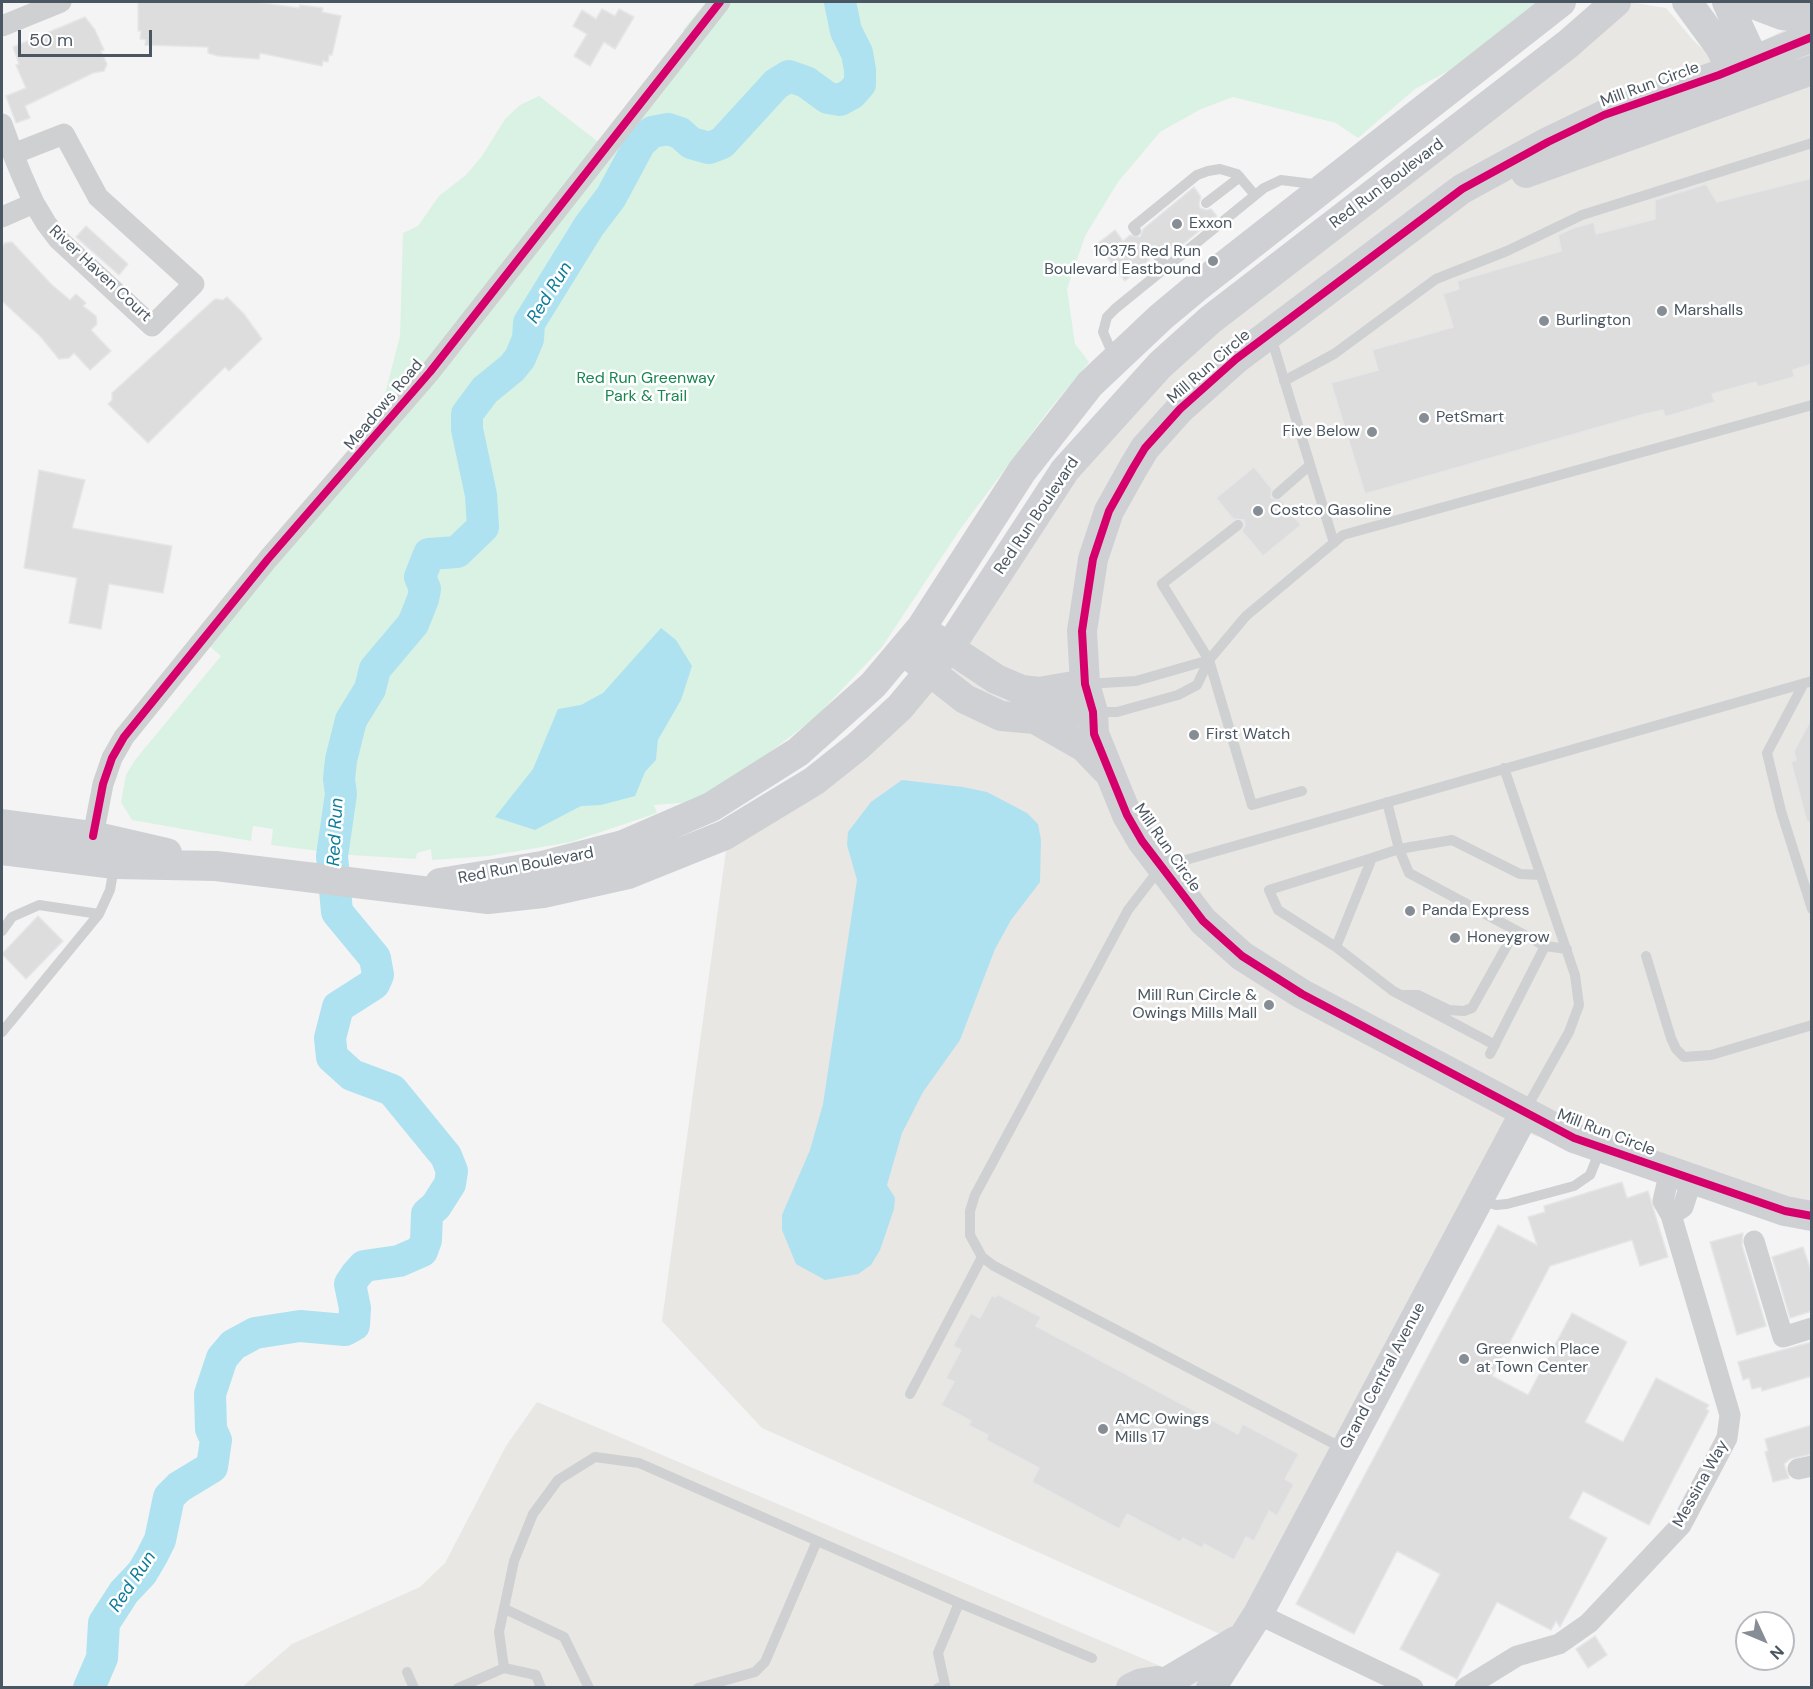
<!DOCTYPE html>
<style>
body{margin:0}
#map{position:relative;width:1813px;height:1689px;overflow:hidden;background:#f4f4f4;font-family:"DM Sans",sans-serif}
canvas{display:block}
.frame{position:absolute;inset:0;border:3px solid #4a5661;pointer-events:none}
.north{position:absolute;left:1735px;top:1611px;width:60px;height:60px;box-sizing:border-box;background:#fff;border:2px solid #b7bbc0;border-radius:50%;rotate:134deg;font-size:16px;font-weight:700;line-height:24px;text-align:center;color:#4a5661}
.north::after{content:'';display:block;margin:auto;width:21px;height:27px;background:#868d94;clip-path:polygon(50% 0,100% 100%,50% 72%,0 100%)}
.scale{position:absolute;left:18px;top:30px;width:134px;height:27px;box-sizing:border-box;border:3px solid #4a5661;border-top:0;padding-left:8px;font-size:18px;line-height:21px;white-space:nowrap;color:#4a5661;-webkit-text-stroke:4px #fff;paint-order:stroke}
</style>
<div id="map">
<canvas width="1813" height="1689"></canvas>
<div class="frame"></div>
<div class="north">N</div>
<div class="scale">50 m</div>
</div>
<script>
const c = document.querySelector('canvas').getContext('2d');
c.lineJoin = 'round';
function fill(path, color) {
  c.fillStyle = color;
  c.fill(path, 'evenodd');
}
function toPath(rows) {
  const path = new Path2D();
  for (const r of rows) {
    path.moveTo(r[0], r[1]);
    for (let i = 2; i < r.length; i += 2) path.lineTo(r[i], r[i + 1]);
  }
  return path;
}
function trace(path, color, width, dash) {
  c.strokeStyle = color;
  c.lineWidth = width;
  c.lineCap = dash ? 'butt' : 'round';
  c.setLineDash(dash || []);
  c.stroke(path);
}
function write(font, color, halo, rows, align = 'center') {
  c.font = font + ' "DM Sans",sans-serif';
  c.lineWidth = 5;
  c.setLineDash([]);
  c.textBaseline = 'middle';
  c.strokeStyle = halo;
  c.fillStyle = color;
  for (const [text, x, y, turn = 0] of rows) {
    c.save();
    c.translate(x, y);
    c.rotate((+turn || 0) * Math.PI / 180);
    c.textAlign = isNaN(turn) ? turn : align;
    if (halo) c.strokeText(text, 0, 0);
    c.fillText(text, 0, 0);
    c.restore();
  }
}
const commercial = toPath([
 [1629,2,1666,8,1693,40,1717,63,1811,17,1811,1229,1527,1133,1251,1648,762,1428,662,1321,727,843,817,788,1056,494,1145,389],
 [537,1402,1210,1687,241,1688,292,1644,420,1587,445,1563,506,1446]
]);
const green = toPath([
 [706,2,1539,2,1452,69,1415,89,1358,138,1336,123,1233,97,1201,109,1160,132,1118,182,1085,236,1067,289,1075,344,1089,362,1049,410,961,528,882,647,816,717,753,765,693,802,654,805,657,813,571,842,489,856,432,860,431,849,417,853,416,859,351,855,271,845,273,829,253,826,251,841,132,820,121,802,126,775,135,760,221,656,207,644,377,425,400,336,403,233,418,226,439,196,466,175,482,156,505,119,520,105,539,96,601,144,688,34,683,30],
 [688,659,681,700,658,740,656,760,645,772]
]);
const water = toPath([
 [661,628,676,640,692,666,681,700,658,740,656,760,645,772,635,796,601,805,581,806,535,830,495,817,533,769,558,709,581,705,603,693],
 [902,780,963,787,987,792,1027,813,1038,824,1041,840,1040,882,1011,920,995,949,960,1040,923,1092,902,1133,887,1185,895,1198,894,1209,880,1250,871,1265,858,1274,825,1280,796,1264,782,1230,782,1215,810,1150,823,1104,857,880,847,845,848,832,871,802]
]);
const river = toPath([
 [89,1688,102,1658,104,1623,124,1592,142,1573,152,1556,160,1540,169,1497,179,1487,212,1467,216,1440,211,1429,210,1394,222,1358,233,1345,255,1333,300,1326,345,1330,354,1325,355,1308,350,1284,356,1275,364,1266,399,1261,422,1251,426,1240,427,1214,436,1206,450,1184,452,1171,446,1156,392,1090,352,1075,332,1057,330,1038,338,1007,374,984,378,975,375,958,337,912,332,856,341,794,339,779,341,760,351,720,370,689,375,669,413,624,423,599,425,589,420,577,429,554,457,552,483,527,481,495,467,429,467,414,485,390,512,368,520,358,528,339,529,323,589,226,611,197,640,143,652,132,668,129,680,133,691,143,709,148,722,143,776,84,789,76,806,82,828,98,840,100,851,94,860,84,860,70,857,53,846,31,840,2]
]);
const building = toPath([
 [138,2,256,2,299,8,300,5,323,8,322,12,341,16,332,55,329,55,328,62,323,61,322,66,260,53,259,59,218,56,208,53,208,47,145,45,146,40,140,39,141,31,138,31,138,2],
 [602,9,615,16,619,9,634,17,615,49,604,42,590,66,574,56,587,34,573,26,582,10,596,19,602,9],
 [85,17,95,30,104,50,101,51,107,64,104,71,93,73,25,106,30,118,16,123,6,96,26,88,16,65,19,64,13,47,85,17],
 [1812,178,1812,364,1793,370,1794,377,1758,387,1756,382,1730,389,1712,394,1715,402,1665,417,1663,410,1645,414,1365,494,1331,383,1378,370,1372,350,1453,327,1443,294,1459,289,1457,281,1561,251,1558,235,1573,228,1594,222,1596,234,1655,219,1655,200,1706,184,1717,202,1812,178],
 [1194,187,1201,197,1199,203,1200,208,1206,210,1211,209,1217,216,1175,251,1169,244,1162,249,1152,248,1149,252,1150,259,1125,281,1097,244,1115,230,1123,241,1130,235,1140,237,1143,229,1194,187],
 [86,226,128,264,119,275,76,237,86,226],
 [12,242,52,285,70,300,76,294,86,303,83,306,96,316,97,324,91,330,111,351,90,370,74,353,69,358,59,359,40,336,2,301,2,247,5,243,12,242],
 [227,297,244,314,262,339,229,371,225,367,148,443,108,404,112,400,112,393,215,299,223,300,227,297],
 [1254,467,1272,489,1271,498,1281,500,1301,525,1263,556,1242,531,1245,525,1244,520,1233,519,1216,498,1254,467],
 [39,470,85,480,72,528,172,546,163,593,109,584,101,629,69,623,77,578,24,568,39,470],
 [1812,718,1812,822,1807,822,1791,762,1796,760,1794,751,1812,718],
 [38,916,63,941,26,979,2,954,38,916],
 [1622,1182,1627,1198,1648,1191,1668,1257,1640,1266,1632,1240,1550,1266,1492,1376,1528,1395,1572,1313,1627,1342,1585,1422,1623,1442,1656,1378,1709,1405,1706,1409,1709,1411,1649,1525,1583,1491,1569,1518,1607,1538,1560,1627,1556,1621,1551,1630,1497,1602,1457,1679,1400,1649,1440,1574,1397,1551,1354,1634,1296,1604,1498,1225,1537,1245,1528,1217,1545,1212,1544,1206,1622,1182],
 [1743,1233,1742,1245,1766,1326,1737,1335,1710,1242,1743,1233],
 [1803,1247,1812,1274,1812,1311,1790,1318,1772,1257,1803,1247],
 [997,1294,1041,1317,1036,1326,1238,1434,1243,1424,1299,1454,1285,1479,1294,1484,1277,1516,1269,1511,1254,1541,1246,1537,1234,1560,1204,1544,1202,1548,1183,1538,1180,1542,1127,1514,1119,1529,1032,1482,1039,1468,986,1440,988,1435,968,1425,971,1421,941,1405,954,1382,946,1378,961,1350,953,1346,971,1313,980,1318,992,1295,996,1297,997,1294],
 [1812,1342,1812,1376,1762,1391,1761,1387,1752,1389,1749,1378,1743,1380,1738,1362,1812,1342],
 [1812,1425,1812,1454,1790,1459,1784,1464,1789,1478,1773,1482,1765,1452,1768,1451,1765,1439,1812,1425],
 [1595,1636,1607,1655,1588,1668,1576,1649,1595,1636]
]);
const lane = toPath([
 [1206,203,1240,177],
 [1136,231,1133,227,1197,175,1208,171,1220,169,1237,174,1255,195],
 [1156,254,1166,267],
 [1271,337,1334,543],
 [1114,357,1103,332,1107,317,1116,308,1264,188,1281,180,1321,185],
 [1284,381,1334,354,1436,279,1507,251,1582,215,1812,143],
 [1277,494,1310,465],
 [1238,525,1162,584,1209,660,1252,805,1302,791],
 [1804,683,1767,753,1781,811,1812,909],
 [1086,684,1136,681,1209,660],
 [1096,712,1117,712,1178,695,1197,685,1209,660,1246,616,1343,535,1812,405],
 [1504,768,1575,975,1579,1005,1569,1032,1526,1109],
 [1387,802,1399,849,1409,873,1545,946,1567,949],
 [1372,858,1336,947,1278,910,1269,890,1372,858,1399,849,1452,840,1520,874,1541,875],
 [2,931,12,917,39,905,99,914],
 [1336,947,1393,991,1495,1045],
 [1646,956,1671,1038,1676,1049,1684,1057,1711,1055,1812,1025],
 [1402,995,1418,995,1449,1010,1464,1011,1472,1008,1515,931],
 [2,1032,99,914,110,890,114,867],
 [1490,1054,1545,946],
 [1480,1200,1496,1205,1507,1204,1574,1186,1590,1175,1601,1148],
 [910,1394,982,1257],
 [1344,1449,994,1266,982,1257,970,1235,970,1211,975,1195,1128,910,1161,867,1812,681],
 [959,1603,1092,1658],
 [505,1609,564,1637,589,1688],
 [407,1672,414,1688],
 [458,1688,504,1668],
 [541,1688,536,1675,504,1668,499,1632,514,1561,533,1514,558,1480,595,1457,639,1463,959,1603,938,1653,945,1685,938,1688],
 [698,1688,755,1672,765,1662,817,1541]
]);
const street = toPath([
 [2,26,61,2],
 [2,124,13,154,22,176,34,203,46,223,58,239,152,326,194,284,98,197,64,134,13,154],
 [2,217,34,203],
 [93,836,103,784,112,758,124,737,268,559,430,372,720,2],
 [1670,1171,1663,1201,1671,1215,1683,1207,1692,1179],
 [1754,1241,1783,1337,1812,1328],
 [1798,1469,1812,1466],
 [1258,1614,1413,1688],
 [1465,1688,1517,1656,1559,1644,1589,1623,1681,1525,1727,1438,1730,1415,1671,1215]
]);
const secondary = toPath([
 [1687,2,1720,47,1740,88],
 [1727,2,1762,78],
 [1748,2,1782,15,1812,18],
 [1812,37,1719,75,1604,115,1548,142,1462,189,1236,359,1180,409,1145,448,1133,468,1109,511,1093,559,1082,631,1085,684,1093,712,1094,734,1127,815,1142,841,1203,921,1242,956,1302,994,1574,1138,1785,1211,1812,1216],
 [1526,173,1812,70],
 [933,637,996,679,1022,690,1039,692,1085,684],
 [914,659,965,699,1001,716,1035,719,1073,710,1093,712],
 [1035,719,1084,747,1105,769],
 [2,824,93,836,167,853],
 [2,850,115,864,216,866,488,899,543,893,628,874,725,835,814,781,858,746,900,707,949,648,1065,470,1160,365,1210,320,1568,44,1616,2],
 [440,883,542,866,623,845,711,807,798,752,873,685,921,628,1022,471,1090,384,1161,317,1197,287,1561,2],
 [1165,1683,1236,1641],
 [1131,1688,1142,1683,1157,1681,1175,1688],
 [1211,1688,1258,1614,1524,1114]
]);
const cycleway = toPath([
 [1812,37,1719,75,1604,115,1548,142,1462,189,1236,359,1180,409,1145,448,1133,468,1109,511,1093,559,1082,631,1085,684,1093,712,1094,734,1127,815,1142,841,1203,921,1242,956,1302,994,1574,1138,1785,1211,1812,1216],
 [93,836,103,784,112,758,124,737,268,559,430,372,720,2]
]);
const markers = [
 [1177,224,6,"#868d94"],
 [1213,261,6,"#868d94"],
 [1662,311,6,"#868d94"],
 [1544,321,6,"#868d94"],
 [1424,418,6,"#868d94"],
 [1372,432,6,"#868d94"],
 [1258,511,6,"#868d94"],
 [1194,735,6,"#868d94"],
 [1410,911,6,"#868d94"],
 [1455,938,6,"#868d94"],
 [1269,1005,6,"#868d94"],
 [1464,1359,6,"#868d94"],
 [1103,1429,6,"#868d94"]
];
const streetNames = [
 ["Mill Run Circle",1650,85,-20],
 ["Red Run Boulevard",1387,184,-37],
 ["River Haven Court",100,274,43],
 ["Mill Run Circle",1209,367,-41],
 ["Meadows Road",384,405,-50],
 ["Red Run Boulevard",1037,516,-56],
 ["Mill Run Circle",1167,848,55],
 ["Red Run Boulevard",526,866,-11],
 ["Mill Run Circle",1606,1133,21],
 ["Grand Central Avenue",1383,1376,-62],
 ["Messina Way",1701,1484,-61]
];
const poiNames = [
 ["Exxon",1189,224],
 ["10375 Red Run",1201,252,"right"],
 ["Boulevard Eastbound",1201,270,"right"],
 ["Marshalls",1674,311],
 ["Burlington",1556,321],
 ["PetSmart",1436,418],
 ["Five Below",1360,432,"right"],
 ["Costco Gasoline",1270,511],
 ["First Watch",1206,735],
 ["Panda Express",1422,911],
 ["Honeygrow",1467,938],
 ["Mill Run Circle &",1257,996,"right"],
 ["Owings Mills Mall",1257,1014,"right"],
 ["Greenwich Place",1476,1350],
 ["at Town Center",1476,1368],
 ["AMC Owings",1115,1420],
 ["Mills 17",1115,1438]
];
const parkNames = [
 ["Red Run Greenway",646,379],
 ["Park & Trail",646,397]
];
const waterNames = [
 ["Red Run",550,293,-58],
 ["Red Run",336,832,-87],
 ["Red Run",133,1582,-56]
];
fill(commercial, '#e8e7e3');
fill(green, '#d9f2e3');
fill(water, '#aee2f0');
trace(river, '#aee2f0', 32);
fill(building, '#ddddde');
trace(building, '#e5e6e7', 1.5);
trace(lane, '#ced0d2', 10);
trace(street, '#ced0d2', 21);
trace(secondary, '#ced0d4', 30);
trace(cycleway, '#d6006c', 8);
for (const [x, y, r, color] of markers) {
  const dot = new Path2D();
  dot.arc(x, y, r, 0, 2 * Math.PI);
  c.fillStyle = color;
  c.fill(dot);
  trace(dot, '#fff', 2);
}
write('16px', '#4a5661', '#fff', streetNames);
write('16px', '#4a5661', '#fff', poiNames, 'left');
write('16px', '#17864f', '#fff', parkNames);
write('italic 18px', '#0c7c9b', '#fff', waterNames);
</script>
